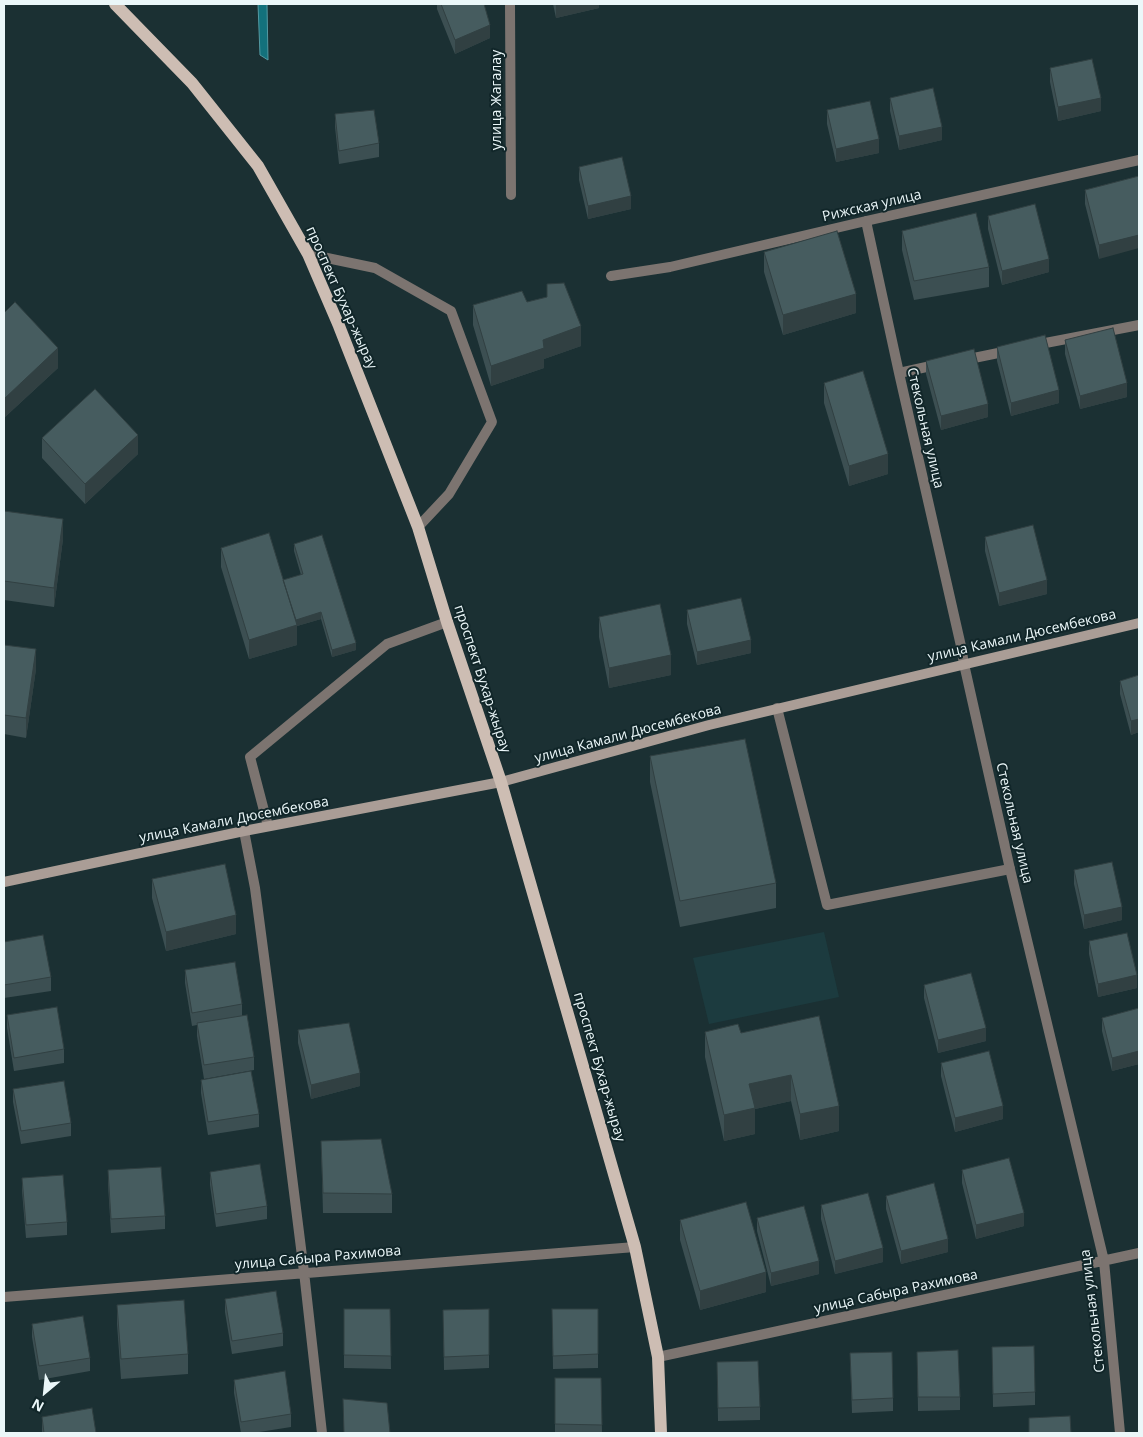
<!DOCTYPE html>
<meta charset="utf-8">
<style>
body{margin:0}
#map{position:relative;width:1143px;height:1437px;overflow:hidden;background:#1b3033;font-family:"Open Sans",sans-serif}
canvas{display:block}
.frame{position:absolute;inset:0;border:5px solid #ebf7f9;pointer-events:none}
.north{position:absolute;left:20px;top:1367px;width:50px;height:50px;-webkit-text-stroke:4px #112629;paint-order:stroke;rotate:208deg;font-size:14px;font-weight:700;line-height:20px;text-align:center;color:#ebf7f9}
.north::after{content:'';display:block;margin:auto;width:18px;height:22px;background:#ebf7f9;clip-path:polygon(50% 0,100% 100%,50% 72%,0 100%)}
</style>
<div id="map">
<canvas width="1143" height="1437"></canvas>
<div class="frame"></div>
<div class="north">N</div>
</div>
<script>
const c = document.querySelector('canvas').getContext('2d');
c.lineJoin = 'round';
function fill(path, color) {
  c.fillStyle = color;
  c.fill(path, 'evenodd');
}
function toPath(rows) {
  const path = new Path2D();
  for (const r of rows) {
    path.moveTo(r[0], r[1]);
    for (let i = 2; i < r.length; i += 2) path.lineTo(r[i], r[i + 1]);
  }
  return path;
}
function trace(path, color, width, dash) {
  c.strokeStyle = color;
  c.lineWidth = width;
  c.lineCap = dash ? 'butt' : 'round';
  c.setLineDash(dash || []);
  c.stroke(path);
}
function write(font, color, halo, rows, align = 'center') {
  c.font = font + ' "Open Sans",sans-serif';
  c.lineWidth = 4;
  c.setLineDash([]);
  c.textBaseline = 'middle';
  c.strokeStyle = halo;
  c.fillStyle = color;
  for (const [text, x, y, turn = 0] of rows) {
    c.save();
    c.translate(x, y);
    c.rotate((+turn || 0) * Math.PI / 180);
    c.textAlign = isNaN(turn) ? turn : align;
    if (halo) c.strokeText(text, 0, 0);
    c.fillText(text, 0, 0);
    c.restore();
  }
}
const built = toPath([
 [824,932,839,997,709,1024,693,958]
]);
const water = toPath([
 [258,4,267,4,268,60,260,55,258,4]
]);
const service = toPath([
 [308,254,375,268,451,311,492,422,449,494,418,527],
 [777,708,827,905,1010,869],
 [268,826,250,757,387,644,447,622]
]);
const minor = toPath([
 [510,4,511,195],
 [866,221,899,373,961,646,964,664,1010,869,1104,1261,1120,1433],
 [611,276,670,267,866,221,1139,160],
 [1035,345,1139,325],
 [964,360,1008,351],
 [899,373,940,364],
 [244,831,255,888,273,1025,304,1272,322,1433],
 [4,1297,635,1247],
 [658,1357,1139,1253]
]);
const secondary = toPath([
 [4,882,244,831,501,782,709,725,1139,623]
]);
const primary = toPath([
 [115,4,192,83,258,166,308,254,339,326,418,527,447,622,501,782,635,1247,658,1357,661,1433]
]);
const wall = toPath([
 [437,4,484,4,490,38,455,54,437,9],
 [553,4,599,4,599,8,556,18],
 [1050,68,1101,111,1058,121,1050,82],
 [890,98,942,140,899,150,890,111],
 [827,110,879,153,836,162,827,124],
 [335,114,379,143,379,157,339,164,335,127],
 [579,167,631,209,588,219,579,180],
 [1139,176,1099,259,1085,204,1085,190],
 [988,216,1049,272,1002,285,988,229],
 [902,231,989,267,989,287,914,300,902,250],
 [764,252,856,313,783,335,764,272],
 [547,284,581,346,544,359,544,368,491,386,473,325,473,305,527,302,547,297],
 [4,313,58,368,5,417,4,416],
 [1065,340,1127,397,1080,409,1065,354],
 [997,347,1059,403,1011,416,997,361],
 [926,361,988,417,941,430,926,374],
 [824,383,888,474,849,486,824,403],
 [42,438,138,454,85,504,42,458],
 [4,511,63,539,54,607,4,600],
 [985,537,1047,594,999,606,985,551],
 [294,544,356,650,332,657,321,619,297,626,297,645,249,659,221,567,221,548,283,580,301,575,294,551],
 [687,610,751,653,697,665,687,624],
 [599,617,671,675,609,688,599,637],
 [4,645,36,669,26,738,4,734],
 [1139,675,1139,732,1131,735,1120,694,1120,681],
 [650,756,776,883,776,908,680,927,650,782],
 [1074,870,1122,920,1084,929,1074,884],
 [152,879,236,934,166,951,152,898],
 [1089,941,1137,988,1098,997,1089,954],
 [4,942,51,977,51,991,4,998],
 [185,970,242,1004,242,1015,254,1057,254,1070,204,1079,197,1036,197,1025,192,1026,185,983],
 [924,985,986,1041,938,1053,924,998],
 [1139,1008,1139,1064,1112,1071,1102,1031,1102,1018],
 [7,1015,64,1049,64,1063,14,1071,7,1028],
 [819,1016,839,1131,800,1140,791,1101,755,1109,755,1134,724,1141,705,1057,705,1032,741,1033],
 [298,1030,360,1086,311,1099,298,1043],
 [941,1063,1003,1119,955,1132,941,1076],
 [201,1080,259,1114,259,1127,208,1135,201,1093],
 [13,1089,71,1123,71,1136,21,1144,13,1102],
 [321,1141,392,1194,392,1213,323,1213],
 [108,1170,165,1216,165,1229,111,1233,108,1184],
 [962,1170,1024,1226,976,1239,962,1183],
 [210,1172,267,1206,267,1219,216,1227,210,1185],
 [22,1178,67,1222,67,1235,26,1238,22,1191],
 [886,1196,948,1252,901,1264,886,1209],
 [821,1205,883,1262,835,1274,821,1219],
 [757,1218,819,1274,771,1286,757,1231],
 [680,1220,766,1292,700,1310,680,1240],
 [225,1299,283,1333,283,1346,232,1354,225,1312],
 [117,1305,188,1354,188,1374,121,1379,117,1324],
 [344,1309,390,1309,391,1369,344,1368],
 [489,1309,489,1368,444,1370,443,1310],
 [552,1309,598,1309,598,1368,553,1369],
 [32,1324,90,1358,90,1371,39,1380,32,1337],
 [992,1347,1035,1392,1035,1405,993,1407],
 [917,1352,960,1397,960,1410,918,1411],
 [850,1353,893,1398,893,1411,852,1413],
 [717,1362,760,1407,760,1420,718,1421],
 [555,1378,601,1378,602,1433,555,1433],
 [234,1380,291,1414,291,1427,253,1433,241,1433,234,1393],
 [42,1417,96,1433,42,1433]
]);
const shadedWall = toPath([
 [561,4,599,4,599,8,556,18,556,5],
 [490,25,490,38,455,54,455,40],
 [1101,98,1101,111,1058,121,1058,107],
 [942,127,942,140,899,150,899,136],
 [879,139,879,153,836,162,836,149],
 [631,196,631,209,588,219,588,206],
 [1139,235,1139,248,1099,259,1099,245],
 [1049,259,1049,272,1002,285,1002,271],
 [856,294,856,313,783,335,783,315],
 [581,326,581,346,544,359,544,368,491,386,491,366,543,340],
 [58,348,58,368,5,417,5,398],
 [1127,383,1127,397,1080,409,1080,396],
 [1059,390,1059,403,1011,416,1011,403],
 [988,404,988,417,941,430,941,416],
 [138,435,138,454,85,504,85,484],
 [888,454,888,474,849,486,849,466],
 [63,519,63,539,54,607,54,588],
 [1047,580,1047,594,999,606,999,593],
 [321,612,321,619,297,626,297,645,249,659,249,640,292,621],
 [751,640,751,653,697,665,697,652],
 [356,643,356,650,332,657,332,650],
 [36,649,36,669,26,738,26,718],
 [671,655,671,675,609,688,609,668],
 [1139,719,1139,732,1131,735,1131,721],
 [1122,907,1122,920,1084,929,1084,915],
 [236,915,236,934,166,951,166,932],
 [1137,975,1137,988,1098,997,1098,984],
 [986,1028,986,1041,938,1053,938,1040],
 [1139,1051,1139,1064,1112,1071,1112,1058],
 [360,1073,360,1086,311,1099,311,1085],
 [791,1075,791,1101,755,1109,755,1134,724,1141,724,1115,749,1084],
 [839,1106,839,1131,800,1140,800,1114],
 [1003,1106,1003,1119,955,1132,955,1118],
 [1024,1213,1024,1226,976,1239,976,1225],
 [948,1239,948,1252,901,1264,901,1251],
 [883,1248,883,1262,835,1274,835,1261],
 [819,1261,819,1274,771,1286,771,1273],
 [766,1272,766,1292,700,1310,700,1291]
]);
const building = toPath([
 [441,4,484,4,490,25,455,40,441,4],
 [1092,59,1101,98,1058,107,1050,68,1092,59],
 [933,88,942,127,899,136,890,98,933,88],
 [870,101,879,139,836,149,827,110,870,101],
 [374,110,379,143,339,151,335,114,374,110],
 [622,157,631,196,588,206,579,167,622,157],
 [1139,176,1139,235,1099,245,1085,190,1139,176],
 [1035,204,1049,259,1002,271,988,216,1035,204],
 [976,213,989,267,914,281,902,231,976,213],
 [837,231,856,294,783,315,764,252,837,231],
 [564,283,581,326,543,340,544,348,491,366,473,305,522,291,527,302,547,297,547,284,564,283],
 [15,302,58,348,5,398,4,396,4,313,15,302],
 [1113,328,1127,383,1080,396,1065,340,1113,328],
 [1045,335,1059,390,1011,403,997,347,1045,335],
 [974,349,988,404,941,416,926,361,974,349],
 [863,371,888,454,849,466,824,383,863,371],
 [95,389,138,435,85,484,42,438,95,389],
 [4,511,63,519,54,588,4,581,4,511],
 [1033,525,1047,580,999,593,985,537,1033,525],
 [269,533,297,625,249,640,221,548,269,533],
 [322,535,356,643,332,650,321,612,296,620,283,580,303,574,294,544,322,535],
 [741,598,751,640,697,652,687,610,741,598],
 [660,604,671,655,609,668,599,617,660,604],
 [4,645,36,649,26,718,4,715,4,645],
 [1139,675,1139,719,1131,721,1120,681,1139,675],
 [745,739,776,883,680,901,650,756,745,739],
 [1112,862,1122,907,1084,915,1074,870,1112,862],
 [225,864,236,915,166,932,152,879,225,864],
 [1127,933,1137,975,1098,984,1089,941,1127,933],
 [43,935,51,977,4,985,4,942,43,935],
 [235,962,242,1004,192,1013,185,970,235,962],
 [971,973,986,1028,938,1040,924,985,971,973],
 [57,1007,64,1049,14,1058,7,1015,57,1007],
 [1139,1008,1139,1051,1112,1058,1102,1018,1139,1008],
 [247,1015,254,1057,204,1065,197,1023,247,1015],
 [819,1016,839,1106,800,1114,791,1075,749,1084,755,1108,724,1115,705,1032,738,1024,741,1033,819,1016],
 [349,1023,360,1073,311,1085,298,1030,349,1023],
 [989,1051,1003,1106,955,1118,941,1063,989,1051],
 [251,1071,259,1114,208,1122,201,1080,251,1071],
 [64,1081,71,1123,21,1131,13,1089,64,1081],
 [381,1139,392,1194,323,1193,321,1141,381,1139],
 [1009,1158,1024,1213,976,1225,962,1170,1009,1158],
 [260,1164,267,1206,216,1214,210,1172,260,1164],
 [161,1167,165,1216,111,1219,108,1170,161,1167],
 [63,1175,67,1222,26,1225,22,1178,63,1175],
 [934,1183,948,1239,901,1251,886,1196,934,1183],
 [868,1193,883,1248,835,1261,821,1205,868,1193],
 [746,1202,766,1272,700,1291,680,1220,746,1202],
 [804,1206,819,1261,771,1273,757,1218,804,1206],
 [276,1291,283,1333,232,1341,225,1299,276,1291],
 [184,1300,188,1354,121,1359,117,1305,184,1300],
 [344,1309,390,1309,391,1356,344,1355,344,1309],
 [489,1309,489,1355,444,1357,443,1310,489,1309],
 [552,1309,598,1309,598,1354,553,1356,552,1309],
 [83,1316,90,1358,39,1366,32,1324,83,1316],
 [1034,1346,1035,1392,993,1394,992,1347,1034,1346],
 [958,1350,960,1397,918,1397,917,1352,958,1350],
 [892,1352,893,1398,852,1400,850,1353,892,1352],
 [758,1361,760,1407,718,1408,717,1362,758,1361],
 [285,1371,291,1414,241,1422,234,1380,285,1371],
 [555,1378,601,1378,602,1425,555,1424,555,1378],
 [343,1399,387,1403,390,1433,344,1433,343,1399],
 [92,1408,96,1433,44,1433,42,1417,92,1408],
 [1070,1416,1071,1433,1029,1433,1029,1418,1070,1416]
]);
const streetNames = [
 ["улица Жагалау",497,100,-90],
 ["Рижская улица",872,206,-13],
 ["проспект Бухар-жырау",341,298,66],
 ["Стекольная улица",925,428,77],
 ["улица Камали Дюсембекова",1022,636,-13],
 ["проспект Бухар-жырау",482,679,72],
 ["улица Камали Дюсембекова",628,734,-15],
 ["улица Камали Дюсембекова",234,820,-11],
 ["Стекольная улица",1014,823,77],
 ["проспект Бухар-жырау",599,1067,74],
 ["улица Сабыра Рахимова",318,1258,-5],
 ["улица Сабыра Рахимова",896,1292,-12],
 ["Стекольная улица",1093,1311,-97]
];
fill(built, '#1c3b3f');
fill(water, '#13717c');
trace(water, '#5499a2', 1);
trace(service, '#7c7470', 10);
trace(minor, '#7c7470', 10);
trace(secondary, '#aa9d96', 10);
trace(primary, '#cdbdb3', 12);
fill(wall, '#3c4f52');
fill(shadedWall, '#314042');
fill(building, '#465c5f');
trace(building, '#314042', 1);
write('14px', '#ebf7f9', '#112629', streetNames);
</script>
